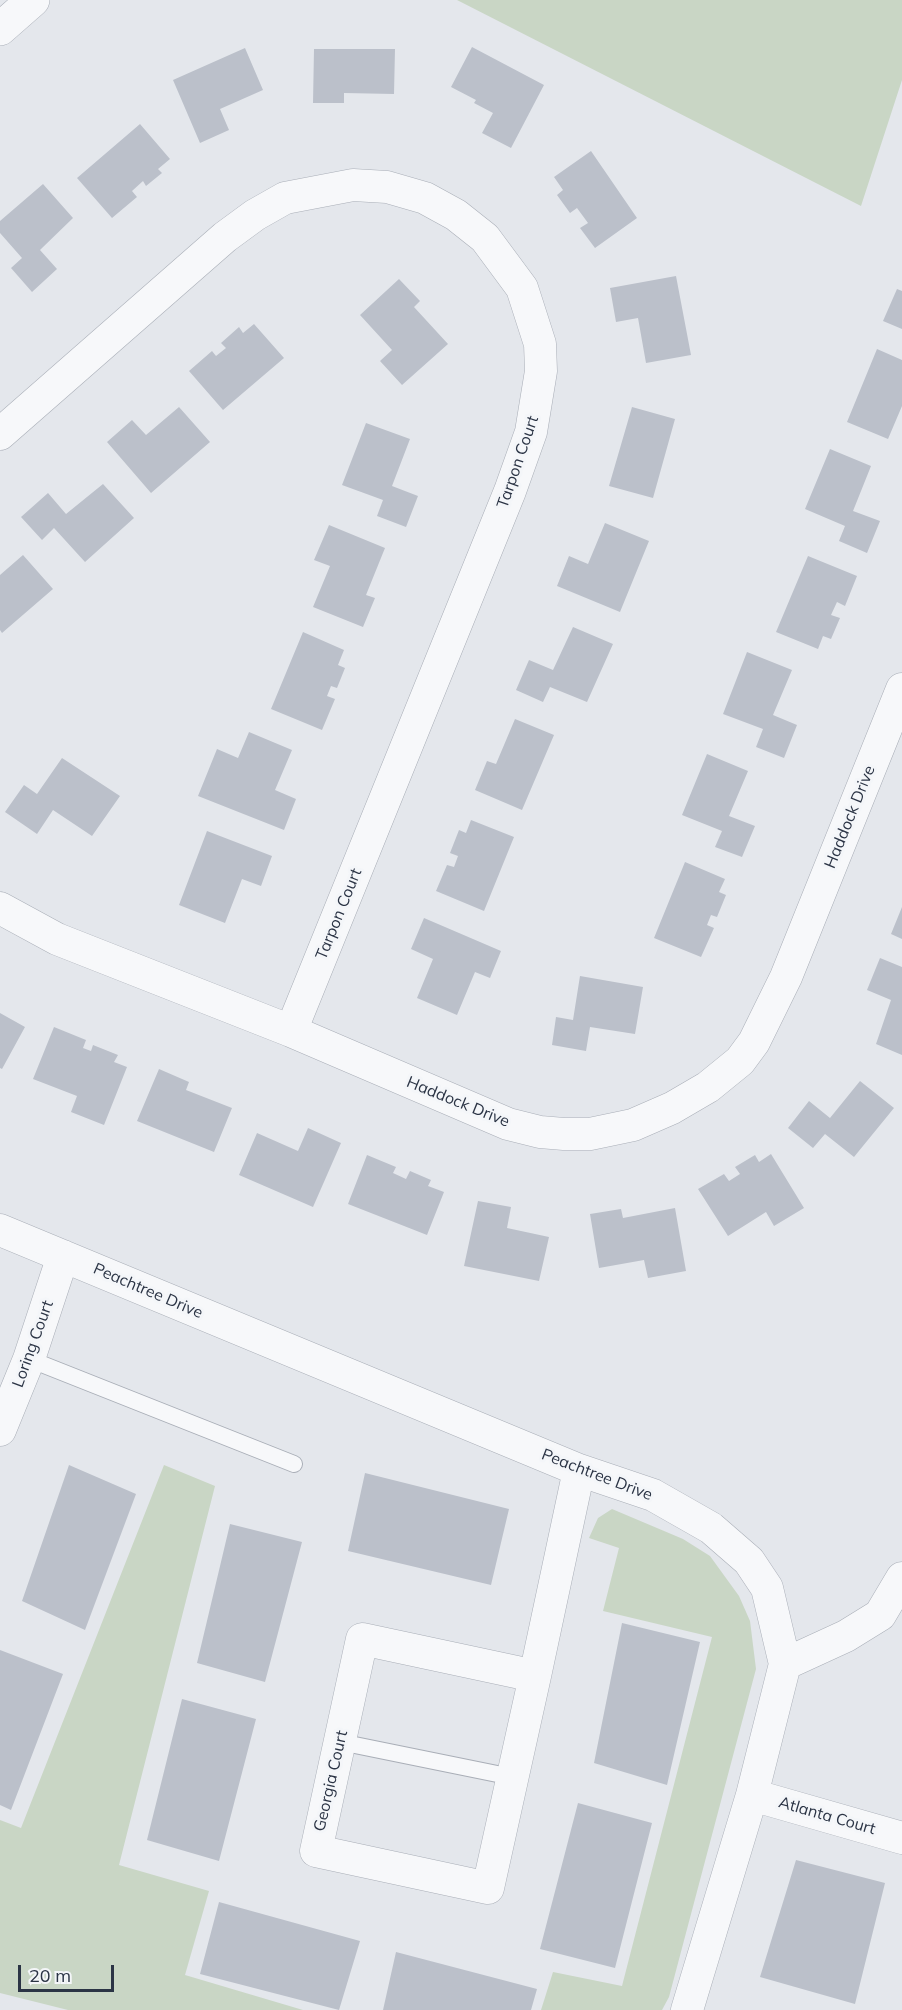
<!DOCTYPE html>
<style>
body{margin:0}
#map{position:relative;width:902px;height:2010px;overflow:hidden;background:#e4e7ec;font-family:Mulish,sans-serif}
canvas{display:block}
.scale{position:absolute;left:18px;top:1965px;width:96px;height:27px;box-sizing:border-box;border:3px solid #2b3445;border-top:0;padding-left:8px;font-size:18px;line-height:21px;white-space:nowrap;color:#2b3445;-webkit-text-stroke:4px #f4f6f9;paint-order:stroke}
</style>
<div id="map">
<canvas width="902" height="2010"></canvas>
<div class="scale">20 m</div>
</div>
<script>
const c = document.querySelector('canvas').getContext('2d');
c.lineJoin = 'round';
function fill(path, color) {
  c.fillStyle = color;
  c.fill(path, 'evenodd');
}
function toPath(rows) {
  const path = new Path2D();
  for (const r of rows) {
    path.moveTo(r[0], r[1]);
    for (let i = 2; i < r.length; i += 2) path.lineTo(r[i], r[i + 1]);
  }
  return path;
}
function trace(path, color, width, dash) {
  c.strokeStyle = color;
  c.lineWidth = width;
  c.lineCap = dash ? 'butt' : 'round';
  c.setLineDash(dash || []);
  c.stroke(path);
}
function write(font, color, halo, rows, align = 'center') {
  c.font = font + ' Mulish,sans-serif';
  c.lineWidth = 6;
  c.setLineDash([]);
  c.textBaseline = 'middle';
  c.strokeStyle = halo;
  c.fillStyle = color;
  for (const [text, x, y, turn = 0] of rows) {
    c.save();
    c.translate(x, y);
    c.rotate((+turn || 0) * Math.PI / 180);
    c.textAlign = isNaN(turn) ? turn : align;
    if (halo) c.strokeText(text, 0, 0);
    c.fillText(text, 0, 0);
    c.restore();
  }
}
const green = toPath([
 [457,0,902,0,902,80,861,206],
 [164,1465,215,1486,119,1865,209,1891,185,1975,303,2010,68,2010,0,1993,0,1820,21,1828],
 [612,1509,683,1539,710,1556,739,1596,750,1621,756,1669,669,1997,662,2010,541,2010,553,1972,622,1986,712,1637,603,1611,619,1548,589,1538,598,1518]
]);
const building = toPath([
 [472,47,544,85,511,148,482,133,493,113,474,103,476,100,451,87],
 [245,48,263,90,220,109,229,130,200,143,173,80],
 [314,49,395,49,394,94,344,93,344,103,313,103],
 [140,124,170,159,158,169,162,173,146,186,143,181,132,191,137,197,112,218,77,178],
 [591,151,637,218,595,248,580,228,588,223,577,208,570,213,557,195,563,190,554,177],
 [43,184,73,218,40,250,57,269,32,292,11,268,22,258,0,233,0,221],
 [676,276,691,355,646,363,638,318,616,322,610,288],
 [399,279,420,301,414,307,448,344,402,385,380,361,392,350,360,315],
 [897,289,902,291,902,329,883,321],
 [254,324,284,358,223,410,189,371,212,351,216,356,226,348,221,343,239,327,243,333],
 [877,349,902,360,902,406,888,439,847,422],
 [179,407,210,442,151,493,107,442,132,420,146,435],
 [632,407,675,419,653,498,609,486],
 [366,423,410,439,392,486,418,496,406,527,377,516,383,500,342,485],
 [830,449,871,466,853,511,880,521,867,553,839,541,845,526,805,509],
 [103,484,134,518,85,562,54,528,42,540,21,517,48,493,66,514],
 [605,523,649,541,620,612,557,586,569,556,588,564],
 [329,525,385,548,366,595,375,598,363,627,313,607,330,566,314,560],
 [23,555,53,589,2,633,0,630,0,575],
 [808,556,857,576,845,606,837,602,831,615,840,618,831,639,823,636,818,649,776,632],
 [573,627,613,644,587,702,550,687,543,702,516,690,529,660,553,670],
 [303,632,344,650,338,665,345,668,337,688,331,686,327,696,335,699,322,730,271,709],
 [747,652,792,670,773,715,797,725,784,758,756,747,763,729,723,714],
 [515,719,554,735,522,810,475,790,487,761,496,764],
 [249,732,292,750,275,790,296,799,284,830,198,796,217,749,238,758],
 [707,754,748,771,729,816,755,826,742,857,715,847,722,831,682,815],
 [62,758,120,796,92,836,53,810,37,834,5,812,24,785,37,794],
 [471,820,514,837,484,911,436,891,447,865,454,867,458,856,450,853,459,830,466,833],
 [207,831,272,856,261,886,242,879,225,923,179,905],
 [685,862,725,879,719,892,726,895,717,917,711,915,707,925,714,928,701,957,654,938],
 [902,907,902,939,891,934],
 [424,918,501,951,490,978,475,972,457,1015,417,998,433,959,411,949],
 [880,958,902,967,902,1055,876,1044,891,1000,867,990],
 [580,976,643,987,635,1034,590,1027,586,1051,552,1045,556,1017,573,1020],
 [0,1013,25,1027,2,1069,0,1068],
 [54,1027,86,1040,83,1048,91,1051,93,1045,118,1055,114,1062,127,1067,104,1125,71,1112,77,1096,33,1079],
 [159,1069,189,1082,186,1090,232,1108,214,1152,137,1121],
 [860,1081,894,1108,854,1157,825,1134,813,1148,788,1128,809,1101,830,1118],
 [308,1128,341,1143,313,1207,239,1175,257,1133,298,1151],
 [771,1154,804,1208,774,1226,766,1212,728,1236,698,1189,724,1174,729,1181,740,1174,735,1167,755,1155,759,1162],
 [367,1155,396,1167,393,1173,406,1179,410,1171,431,1180,428,1186,444,1192,427,1235,348,1204],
 [478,1201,511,1207,507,1228,549,1237,539,1281,464,1266],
 [675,1208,686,1271,648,1278,644,1260,599,1268,590,1214,621,1209,623,1218],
 [69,1465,136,1494,85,1630,22,1601],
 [365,1473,509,1509,491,1585,348,1551],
 [230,1524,302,1542,265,1682,197,1663],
 [622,1623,700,1642,667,1785,594,1763],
 [0,1650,63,1674,11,1810,0,1805],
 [182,1699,256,1719,219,1861,147,1840],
 [578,1803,652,1823,615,1968,540,1949],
 [796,1860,885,1883,855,2004,760,1977],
 [219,1902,360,1941,339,2010,200,1974],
 [396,1952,537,1989,531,2010,383,2010]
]);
const service = toPath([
 [29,1359,294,1464],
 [340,1742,512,1777]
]);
const minor = toPath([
 [0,434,225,237,255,215,285,198,353,185,387,187,425,198,456,215,485,238,522,288,540,344,541,371,531,432,510,491,291,1031],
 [0,908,57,939,291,1031,508,1124,540,1132,564,1134,590,1134,633,1125,672,1108,708,1087,740,1061,754,1042,786,977,902,689],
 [0,1230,579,1470,653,1495,711,1528,749,1561,767,1588,785,1664,752,1795,687,2010],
 [0,1430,29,1359,63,1256],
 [785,1664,846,1636,880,1615,902,1578],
 [535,1676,362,1639,316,1851,488,1888,535,1676,579,1470],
 [752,1795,902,1838]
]);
const tertiary = toPath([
 [0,29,33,0]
]);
const streetNames = [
 ["Tarpon Court",518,462,-71],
 ["Haddock Drive",850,817,-68],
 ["Tarpon Court",339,914,-68],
 ["Haddock Drive",458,1102,22],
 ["Peachtree Drive",148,1291,23],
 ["Loring Court",33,1344,-70],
 ["Peachtree Drive",597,1475,21],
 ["Georgia Court",331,1781,-77],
 ["Atlanta Court",827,1816,16]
];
fill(green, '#c9d6c5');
fill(building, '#bbc0ca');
trace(service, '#a9aeb7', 18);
trace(minor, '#a9aeb7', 33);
trace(tertiary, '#a9aeb7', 34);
trace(service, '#f7f8fa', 16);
trace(minor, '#f7f8fa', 32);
trace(tertiary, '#f7f8fa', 33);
write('16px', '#2b3445', '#f4f6f9', streetNames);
</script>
